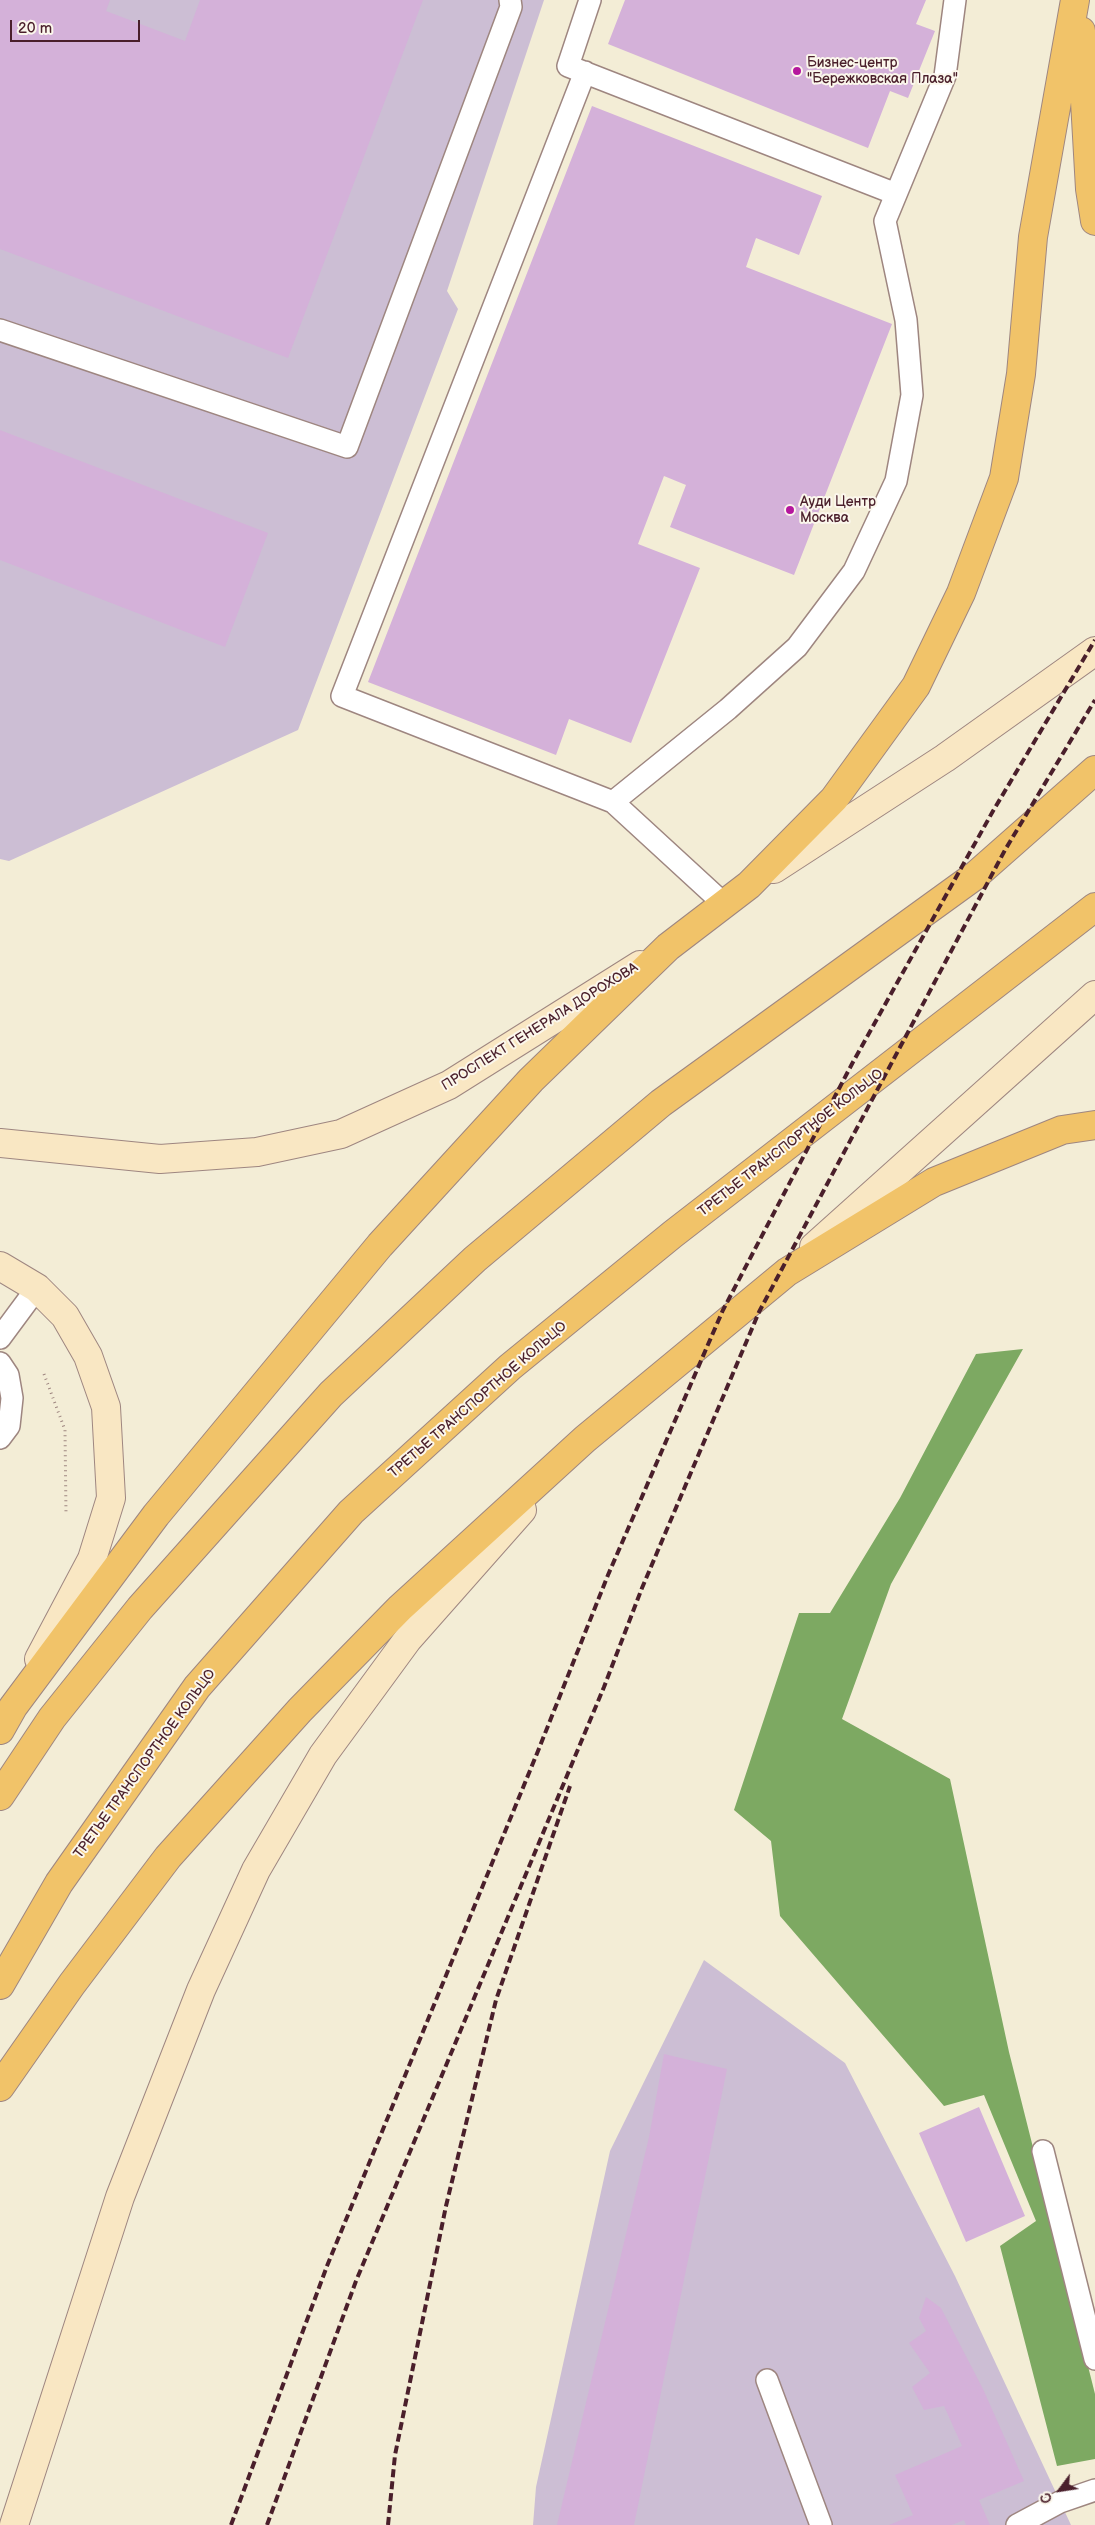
<!DOCTYPE html>
<meta charset="utf-8">
<style>
body{margin:0}
#map{position:relative;width:1095px;height:2525px;overflow:hidden;background:#f3edd6;font-family:"Balsamiq Sans",sans-serif}
canvas{display:block}
.north{position:absolute;left:1035px;top:2465px;width:50px;height:50px;-webkit-text-stroke:4px #fbf7ec;paint-order:stroke;rotate:239deg;font-size:14px;font-weight:700;line-height:20px;text-align:center;color:#4a1f2b}
.north::after{content:'';display:block;margin:auto;width:18px;height:22px;background:#4a1f2b;clip-path:polygon(50% 0,100% 100%,50% 72%,0 100%)}
.scale{position:absolute;left:10px;top:20px;width:130px;height:22px;box-sizing:border-box;border:2px solid #4a1f2b;border-top:0;padding-left:6px;font-size:15px;line-height:18px;white-space:nowrap;color:#4a1f2b;-webkit-text-stroke:4px #fbf7ec;paint-order:stroke}
</style>
<div id="map">
<canvas width="1095" height="2525"></canvas>
<div class="north">С</div>
<div class="scale">20 m</div>
</div>
<script>
const c = document.querySelector('canvas').getContext('2d');
c.lineJoin = 'round';
function fill(path, color) {
  c.fillStyle = color;
  c.fill(path, 'evenodd');
}
function toPath(rows) {
  const path = new Path2D();
  for (const r of rows) {
    path.moveTo(r[0], r[1]);
    for (let i = 2; i < r.length; i += 2) path.lineTo(r[i], r[i + 1]);
  }
  return path;
}
function trace(path, color, width, dash) {
  c.strokeStyle = color;
  c.lineWidth = width;
  c.lineCap = dash ? 'butt' : 'round';
  c.setLineDash(dash || []);
  c.stroke(path);
}
function write(font, color, halo, rows, align = 'center') {
  c.font = font + ' "Balsamiq Sans",sans-serif';
  c.lineWidth = 4;
  c.setLineDash([]);
  c.textBaseline = 'middle';
  c.strokeStyle = halo;
  c.fillStyle = color;
  for (const [text, x, y, turn = 0] of rows) {
    c.save();
    c.translate(x, y);
    c.rotate((+turn || 0) * Math.PI / 180);
    c.textAlign = isNaN(turn) ? turn : align;
    if (halo) c.strokeText(text, 0, 0);
    c.fillText(text, 0, 0);
    c.restore();
  }
}
const industrial = toPath([
 [0,0,544,0,447,291,458,309,298,730,9,861,0,859],
 [704,1960,845,2063,955,2276,1071,2525,533,2525,536,2487,610,2151]
]);
const forest = toPath([
 [1023,1349,891,1584,842,1719,950,1779,1009,2052,1095,2394,1095,2459,1057,2466,1000,2246,1036,2221,984,2095,944,2106,780,1916,771,1841,734,1810,799,1613,830,1613,900,1498,976,1354]
]);
const building = toPath([
 [0,0,110,0,106,11,185,41,200,0,423,0,288,358,0,249],
 [625,0,926,0,916,24,935,31,908,98,890,91,868,148,608,44],
 [592,106,822,196,799,255,756,238,746,267,892,324,794,575,670,527,686,485,664,476,638,544,700,568,631,743,569,719,556,755,368,682],
 [0,430,268,533,225,647,0,560],
 [664,2054,727,2069,634,2525,557,2525,649,2137],
 [979,2107,1025,2216,966,2242,919,2133],
 [926,2297,941,2308,983,2389,1024,2481,979,2500,990,2525,966,2525,964,2520,952,2525,889,2525,913,2515,895,2475,962,2446,944,2406,924,2410,912,2387,930,2373,909,2343,926,2331,919,2318]
]);
const path = toPath([
 [44,1374,65,1430,66,1514]
]);
const service = toPath([
 [590,0,568,66,896,194],
 [585,72,342,696,613,802],
 [0,330,347,447,511,7,510,0],
 [724,904,613,802,728,709,797,647,854,571,896,481,912,395,906,320,885,221,945,76,955,0],
 [0,1338,37,1288],
 [0,1363,8,1375,12,1398,9,1426,0,1438],
 [1043,2151,1095,2359],
 [767,2380,821,2525],
 [1017,2525,1060,2502,1095,2490]
]);
const secondary = toPath([
 [774,869,945,758,1095,651],
 [0,1143,160,1159,257,1152,341,1134,449,1085,640,965],
 [814,1247,1095,995],
 [0,1266,37,1288,65,1316,88,1356,106,1407,111,1498,92,1559,39,1659],
 [14,2525,120,2197,201,1990,256,1870,323,1755,408,1639,522,1510]
]);
const primary = toPath([
 [1081,31,1090,189,1095,221],
 [0,1730,13,1707,156,1515,380,1245,531,1080,668,947,749,885,834,799,916,686,961,593,1004,478,1021,374,1033,237,1075,0],
 [0,1796,52,1718,140,1608,331,1394,475,1259,661,1103,976,875,1095,770],
 [0,1985,59,1883,197,1687,351,1512,510,1367,673,1234,1095,907],
 [0,2087,72,1984,168,1857,300,1710,400,1608,585,1439,787,1272,934,1182,1062,1130,1095,1125]
]);
const rail = toPath([
 [231,2525,327,2266,538,1751,608,1575,723,1310,853,1062,993,811,1095,640],
 [267,2525,356,2281,604,1687,642,1588,759,1312,1005,850,1095,700],
 [388,2525,395,2455,446,2206,496,2000,570,1786]
]);
const markers = [
 [797,71,5,"#b5179e"],
 [790,510,5,"#b5179e"]
];
const poiNames = [
 ["Бизнес-центр",807,63],
 ["\"Бережковская Плаза\"",807,79],
 ["Ауди Центр",800,502],
 ["Москва",800,518]
];
const streetNames = [
 ["ПРОСПЕКТ ГЕНЕРАЛА ДОРОХОВА",540,1027,-32],
 ["ТРЕТЬЕ ТРАНСПОРТНОЕ КОЛЬЦО",791,1143,-38],
 ["ТРЕТЬЕ ТРАНСПОРТНОЕ КОЛЬЦО",478,1400,-41],
 ["ТРЕТЬЕ ТРАНСПОРТНОЕ КОЛЬЦО",145,1764,-54]
];
fill(industrial, '#ccbed4');
fill(forest, '#7da962');
fill(building, '#d4b1d9');
trace(service, '#9e8680', 24);
trace(secondary, '#9e8680', 30);
trace(primary, '#9e8680', 30);
trace(path, '#9e8680', 3, [1, 4]);
trace(service, '#fff', 21);
trace(secondary, '#f9e7c3', 28);
trace(primary, '#f1c369', 28);
trace(rail, '#4a1f2b', 4, [8, 4]);
for (const [x, y, r, color] of markers) {
  const dot = new Path2D();
  dot.arc(x, y, r, 0, 2 * Math.PI);
  c.fillStyle = color;
  c.fill(dot);
  trace(dot, '#fbf7ec', 2);
}
write('14px', '#4a1f2b', '#fbf7ec', poiNames, 'left');
write('14px', '#4a1f2b', '#fbf7ec', streetNames);
</script>
